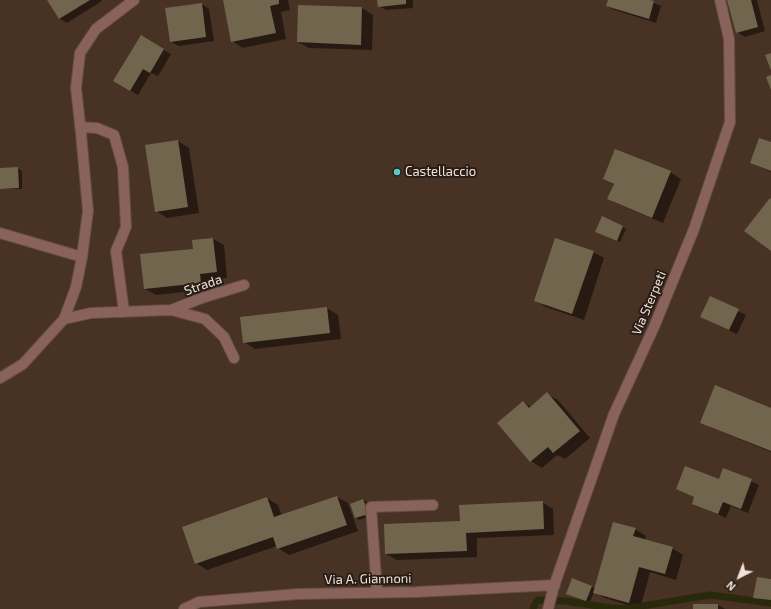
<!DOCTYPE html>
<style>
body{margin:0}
#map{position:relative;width:771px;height:609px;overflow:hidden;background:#483224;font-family:"Exo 2",sans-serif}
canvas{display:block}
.north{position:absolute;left:719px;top:557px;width:40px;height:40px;-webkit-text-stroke:3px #271d16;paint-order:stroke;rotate:222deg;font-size:11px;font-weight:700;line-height:16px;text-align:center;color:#f1e3da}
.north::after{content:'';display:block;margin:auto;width:14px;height:18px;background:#f1e3da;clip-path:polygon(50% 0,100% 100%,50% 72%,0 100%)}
</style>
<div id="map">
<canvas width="771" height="609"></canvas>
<div class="north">N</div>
</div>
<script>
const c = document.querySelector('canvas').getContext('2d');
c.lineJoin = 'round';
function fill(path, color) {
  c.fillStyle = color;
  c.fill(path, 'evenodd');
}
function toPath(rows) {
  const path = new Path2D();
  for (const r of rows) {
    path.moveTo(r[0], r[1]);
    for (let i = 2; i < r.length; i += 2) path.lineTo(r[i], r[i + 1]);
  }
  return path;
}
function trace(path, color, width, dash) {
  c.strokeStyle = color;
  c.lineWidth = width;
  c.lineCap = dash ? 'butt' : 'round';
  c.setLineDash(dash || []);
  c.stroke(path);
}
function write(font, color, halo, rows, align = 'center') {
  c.font = font + ' "Exo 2",sans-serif';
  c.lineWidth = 4;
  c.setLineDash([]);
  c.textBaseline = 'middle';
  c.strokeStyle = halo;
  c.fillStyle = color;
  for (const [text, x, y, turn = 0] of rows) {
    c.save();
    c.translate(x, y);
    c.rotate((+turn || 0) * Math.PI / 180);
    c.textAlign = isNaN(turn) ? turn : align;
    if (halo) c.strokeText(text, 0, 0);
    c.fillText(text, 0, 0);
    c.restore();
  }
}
const shadow = toPath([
 [48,0,101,0,102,1,67,23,60,19],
 [224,0,288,0,290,10,281,12,286,39,243,48,232,41],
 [378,0,413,0,413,8,386,10,379,6],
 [609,0,647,0,661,6,656,23,615,10,607,6],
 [729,0,757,0,765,31,745,37,737,32],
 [202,4,209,9,214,41,179,46,171,42],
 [362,8,373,15,372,50,309,48,298,42],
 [141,37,171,54,158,76,151,73,138,95,114,81],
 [178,141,189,148,199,213,167,218,156,211,147,146],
 [771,143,771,172,751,163],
 [18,168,22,171,22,189,0,189,0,169],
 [670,172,681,179,663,223,620,205,608,199,614,185,604,179],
 [623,227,626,229,620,242,600,234],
 [213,239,224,245,227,278,210,279,211,289,156,295,145,289,194,250],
 [593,252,604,258,584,320,546,307,535,300],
 [711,298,746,315,737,334,709,321],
 [327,308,338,315,341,339,255,349,244,342],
 [547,394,558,400,590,438,565,459,557,455,542,468,531,461,498,423,523,402,531,407],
 [771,409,771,452,712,428,701,422],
 [724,469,759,485,748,513,731,506,726,518,693,503,695,497,678,489,719,481],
 [337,497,348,503,358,531,289,555,278,548,277,546,207,570,196,563,267,498,278,505,282,516],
 [363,500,367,502,371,516,359,520,356,518],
 [542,502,553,509,554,535,477,538,477,557,397,560,386,554,461,522],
 [635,529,646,536,645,540,672,548,683,555,676,580,650,572,640,609,605,598,594,592,590,602,570,595,572,579,595,588],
 [771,580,771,603,762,601,754,597],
 [718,605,725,609,694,609]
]);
const stream = toPath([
 [533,609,535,604,538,600,565,601,611,608,624,609,710,595,771,603]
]);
const building = toPath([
 [47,0,90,0,59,19],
 [223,0,279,0,279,4,270,6,276,33,231,42],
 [377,0,406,0,406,4,378,7],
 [608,0,650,0,654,1,649,19,606,6],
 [727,0,751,0,758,27,736,33],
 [202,3,206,37,170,42,165,8],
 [298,5,362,7,361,45,297,42],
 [141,35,164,49,150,73,143,69,130,91,113,81],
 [771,53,771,70,765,55],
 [771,75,771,90,766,77],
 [759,138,771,142,771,171,750,163],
 [178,140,188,207,155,212,145,145],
 [615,149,671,171,652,218,607,199,614,184,603,179],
 [18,167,19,188,0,189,0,168],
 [770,198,771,199,771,251,744,231],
 [602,216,623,226,617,241,595,232],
 [213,238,217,272,200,274,201,283,144,289,140,254,193,249,192,240],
 [555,238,594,251,572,314,534,301],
 [710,296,739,309,729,330,700,317],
 [327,307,330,333,243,343,240,317],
 [715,385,771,408,771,451,700,423],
 [547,392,580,431,553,453,548,447,530,462,497,423,523,401,529,408],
 [685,466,719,479,723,468,752,479,741,509,723,502,718,514,692,504,694,497,676,489],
 [337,496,347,525,277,549,273,537,195,564,182,527,267,497,274,517],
 [363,499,369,514,355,518,350,504],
 [543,501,544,529,466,533,467,551,385,554,384,524,460,521,459,505],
 [613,522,636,528,633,536,673,547,665,574,639,567,629,603,593,593],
 [757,577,771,579,771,600,753,598],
 [572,578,592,586,586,601,566,594],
 [693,604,718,604,718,609,693,609]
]);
const minor = toPath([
 [80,127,97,128,114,135,123,167,126,227,116,251,124,312],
 [0,233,82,257],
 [171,310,202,298,244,285],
 [64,319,91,313,171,310,205,319,224,337,234,358],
 [0,378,23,364,64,319,76,287,82,257,88,211,81,133,76,88,80,53,96,29,134,0],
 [377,592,371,507,433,505],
 [184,609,199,602,298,594,416,592,555,585],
 [548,609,554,586,614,414,654,327,694,229,730,122,729,39,720,0]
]);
const markers = [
 [397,172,4,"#54cdc8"]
];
const poiNames = [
 ["Castellaccio",405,172]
];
const streetNames = [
 ["Strada",203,285,-19],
 ["Via Sterpeti",649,303,-67],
 ["Via A. Giannoni",368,579,-1]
];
fill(shadow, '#0007');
trace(stream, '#29290b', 7);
fill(building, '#72654d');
trace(minor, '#634e41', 12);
trace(minor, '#8a625c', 10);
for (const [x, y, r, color] of markers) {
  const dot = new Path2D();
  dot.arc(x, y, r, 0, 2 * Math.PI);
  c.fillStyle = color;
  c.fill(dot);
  trace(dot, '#271d16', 1.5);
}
write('13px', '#f1e3da', '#271d16', poiNames, 'left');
write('13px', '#f1e3da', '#271d16', streetNames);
</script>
